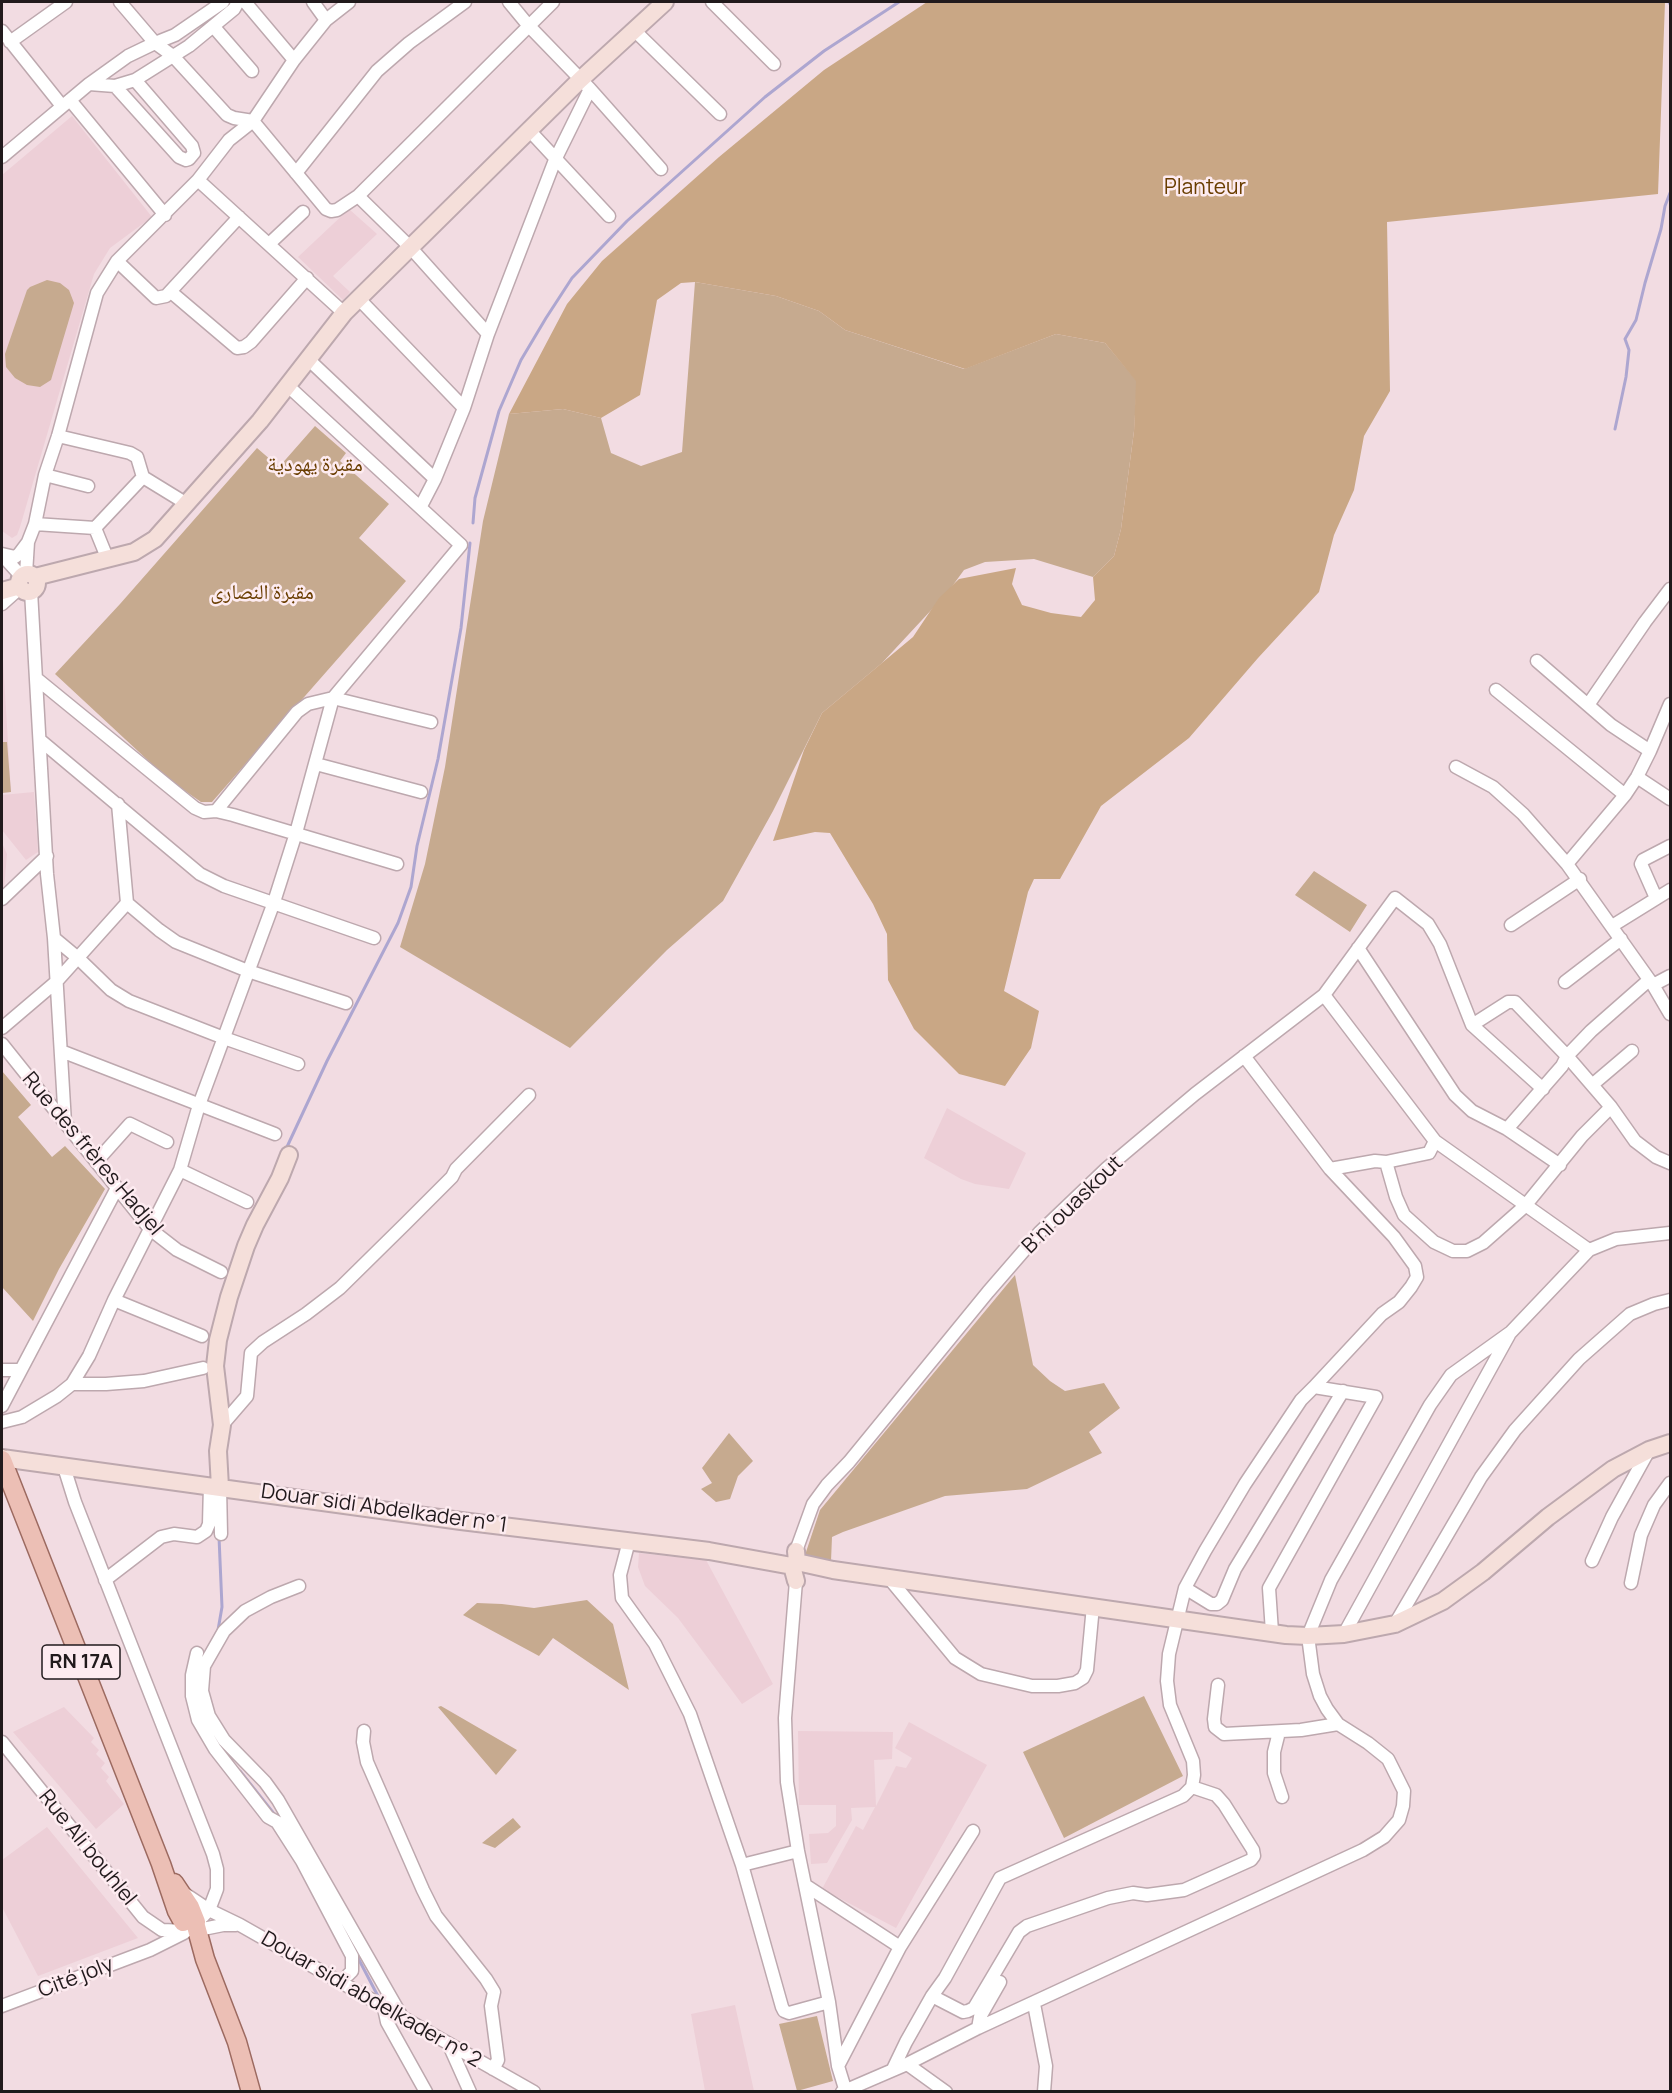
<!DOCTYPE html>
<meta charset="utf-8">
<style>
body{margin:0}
#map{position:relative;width:1672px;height:2093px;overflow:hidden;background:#f2dce2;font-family:Manrope,sans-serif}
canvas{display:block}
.frame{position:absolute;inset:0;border:3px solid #211a1c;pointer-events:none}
</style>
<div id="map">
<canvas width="1672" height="2093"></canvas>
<div class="frame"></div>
</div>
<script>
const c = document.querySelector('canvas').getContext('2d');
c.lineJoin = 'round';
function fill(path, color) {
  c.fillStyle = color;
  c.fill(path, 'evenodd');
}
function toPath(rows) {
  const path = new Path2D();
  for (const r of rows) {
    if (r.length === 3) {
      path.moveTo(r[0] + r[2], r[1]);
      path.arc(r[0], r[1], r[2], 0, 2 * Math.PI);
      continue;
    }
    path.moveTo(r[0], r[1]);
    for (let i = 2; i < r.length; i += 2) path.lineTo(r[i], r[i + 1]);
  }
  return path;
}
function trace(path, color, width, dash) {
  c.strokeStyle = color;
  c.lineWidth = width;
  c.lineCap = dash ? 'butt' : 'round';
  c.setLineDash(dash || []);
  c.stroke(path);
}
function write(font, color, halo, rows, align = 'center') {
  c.font = font + ' Manrope,"Noto Naskh Arabic",sans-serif';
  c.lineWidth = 5;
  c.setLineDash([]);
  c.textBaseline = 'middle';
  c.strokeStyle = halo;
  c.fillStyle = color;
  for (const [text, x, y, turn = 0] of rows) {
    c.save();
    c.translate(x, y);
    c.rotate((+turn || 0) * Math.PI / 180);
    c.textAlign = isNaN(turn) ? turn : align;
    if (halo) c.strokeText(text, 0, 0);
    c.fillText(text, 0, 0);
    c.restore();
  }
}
const built = toPath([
 [72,116,152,217,110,248,94,274,20,527,17,535,12,538,2,531,2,175],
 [349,209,377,234,333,276,350,292,343,300,298,257],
 [2,644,11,792,2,793],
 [34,792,38,852,26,860,2,830,2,795],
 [2,843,7,854,4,890,2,892],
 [947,1108,1026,1153,1009,1189,975,1184,961,1179,924,1158],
 [639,1553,706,1560,773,1684,742,1704,678,1618,645,1586,638,1567],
 [64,1707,94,1738,91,1742,99,1750,96,1754,105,1763,101,1768,109,1777,106,1781,124,1804,96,1829,13,1732],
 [909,1722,987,1765,896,1928,822,1889,856,1826,863,1830,875,1807,851,1808,852,1820,827,1863,811,1864,809,1834,828,1833,836,1826,836,1805,799,1805,798,1731,893,1732,892,1759,874,1760,876,1806,896,1766,906,1768,912,1758,895,1748],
 [47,1827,138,1938,38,1976,2,1907,2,1860],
 [735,2005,754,2091,705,2091,691,2014]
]);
const green = toPath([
 [47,280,60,283,69,290,74,303,51,380,40,387,27,385,15,378,6,367,5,354,27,290,30,287],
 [695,282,776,296,819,311,845,330,964,369,1056,334,1105,343,1137,381,1134,431,1121,529,1114,556,1093,577,1034,559,985,562,964,570,948,592,882,663,822,713,773,811,723,901,667,950,570,1048,400,947,425,864,445,767,483,521,509,414,563,409,601,418,611,453,641,466,682,452],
 [315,426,346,453,340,461,389,504,359,538,406,581,212,802,201,802,168,779,55,674,120,604,257,448,279,467],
 [2,742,7,742,11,792,2,793],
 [1314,871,1367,905,1350,932,1295,895],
 [2,1071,31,1105,18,1117,52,1157,65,1146,105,1189,59,1269,33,1321,2,1287],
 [1015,1275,1033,1365,1050,1381,1065,1391,1104,1383,1120,1408,1089,1432,1102,1453,1027,1489,945,1496,843,1532,832,1537,831,1561,805,1555,820,1510],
 [729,1433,753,1461,738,1476,730,1499,716,1502,701,1489,712,1483,702,1468],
 [587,1600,613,1624,629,1690,553,1638,539,1656,463,1615,477,1603,502,1604,534,1608],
 [1144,1696,1183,1776,1064,1838,1023,1752],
 [441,1706,517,1750,496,1775,438,1707],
 [513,1818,521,1827,495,1848,482,1843],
 [817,2016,833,2081,797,2091,779,2024]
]);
const forest = toPath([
 [927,2,1665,2,1658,194,1387,222,1390,391,1364,436,1354,490,1334,535,1319,592,1258,658,1189,738,1101,806,1060,879,1034,879,1028,892,1004,991,1039,1011,1031,1048,1005,1086,959,1074,914,1029,888,980,887,934,873,904,830,833,815,832,773,841,804,750,822,713,913,637,939,598,959,579,1016,568,1012,584,1022,605,1051,613,1081,617,1095,600,1093,577,1114,556,1121,529,1134,431,1136,381,1105,343,1056,334,965,369,845,330,819,311,776,296,695,282,681,283,657,300,640,395,601,418,563,409,509,414,567,304,602,261,719,157,824,70]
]);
const stream = toPath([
 [1669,2,1670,4],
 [1615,429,1626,377,1629,350,1625,339,1636,320,1645,283,1661,229,1665,206,1670,193],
 [473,523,475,498,499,411,521,360,546,318,572,278,627,221,765,97,824,51,899,2],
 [286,1149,327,1061,398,923,411,887,417,846,438,759,461,628,470,543],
 [210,1645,218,1630,222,1607,219,1537],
 [217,1740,229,1757],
 [240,1771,275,1815],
 [357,1956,380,2000]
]);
const street = toPath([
 [120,2,155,43,173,56,227,115,234,118,253,121,326,209,331,211,337,210,358,196,553,2],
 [245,2,294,60],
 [313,2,326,20],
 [509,2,528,25,590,89,661,169],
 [712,2,774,64],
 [213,26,252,71],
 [634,30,720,114],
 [2,31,62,106],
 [10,42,66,2],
 [89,84,115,86,135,80,189,46,234,9,238,2],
 [115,86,179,157,186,160,189,159,194,153,192,146,135,80],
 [70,100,165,215],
 [529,130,609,216],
 [2,157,89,84,128,56,155,43,175,35,223,2],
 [296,173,377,71,409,43,465,2],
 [198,180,344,313],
 [358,196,410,247,488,334],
 [269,244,303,212],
 [117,261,156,298,166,296,239,217],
 [171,292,237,348,244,347,251,342,307,278],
 [359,299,464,408],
 [308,359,435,479],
 [58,436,130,453,137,457,143,477,187,504],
 [45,475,88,486],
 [421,506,435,479,464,408,488,334,555,160,590,89],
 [35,524,95,528],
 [2,554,15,557,19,554,28,542],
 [2,555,22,577],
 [108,560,95,528,143,477],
 [26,574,28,542,35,524,45,475,58,436,97,293,117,261,198,180,229,140,253,121,294,60,326,20,349,2],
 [31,591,47,874,54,938,65,1123],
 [2,604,21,587],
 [1537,661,1611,725,1650,751],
 [37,679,195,808,204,812,216,811,233,815,397,864],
 [1496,690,1625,795],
 [1588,705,1645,622,1670,589],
 [40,740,200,874,224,886,374,938],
 [316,764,421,792],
 [1456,767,1493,787,1523,814,1567,864,1653,985,1670,1014],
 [1637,777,1670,799],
 [118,804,127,903,159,930,176,942,248,971,346,1003],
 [216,811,297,712,308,704,333,698,431,722],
 [1567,864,1625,795,1637,777,1650,751,1670,704],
 [1656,898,1641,864,1643,860,1670,846],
 [2,899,47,856],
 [1511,925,1580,879],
 [1612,926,1670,890],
 [54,938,78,958,111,990,129,1001,224,1038,298,1064],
 [1358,948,1455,1095,1472,1111,1507,1129,1560,1165],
 [1565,982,1621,939],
 [1653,985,1670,976],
 [1324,995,1435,1141,1589,1250],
 [1472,1025,1508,1002,1515,1002,1567,1056,1611,1107,1635,1141,1656,1157,1670,1163],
 [2,1028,56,982,127,903],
 [2,1044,150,1229,177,1250,221,1272],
 [61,1051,275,1134],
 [1244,1056,1330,1169,1375,1161,1386,1162,1429,1153,1435,1141],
 [1592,1085,1632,1051],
 [1507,1129,1562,1066,1567,1056,1591,1031,1649,980],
 [96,1162,130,1124,167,1142],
 [1386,1162,1396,1197,1404,1215,1434,1242,1453,1251,1467,1251,1483,1243,1525,1206,1582,1136,1611,1107],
 [180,1170,247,1202],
 [114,1300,202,1336],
 [2,1370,20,1370],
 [72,1384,106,1384,144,1381,203,1368],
 [1314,1387,1382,1314,1399,1302,1411,1287,1417,1277,1415,1266,1394,1237,1330,1169],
 [2,1406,117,1188],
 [2,1422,22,1417,57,1396,72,1384,89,1356,114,1300,180,1170,199,1105,274,902,296,833,333,698,461,545,288,386],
 [222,1425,247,1396,251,1353,263,1342,306,1314,340,1288,405,1224,452,1177,456,1169,529,1095],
 [64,1467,75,1502,213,1854,217,1869,217,1889,209,1910,196,1924],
 [220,1487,221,1534],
 [629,1541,620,1575,622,1598,655,1644,690,1714,742,1865,782,2007,784,2011,789,2013,829,2002],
 [796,1551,813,1504,827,1485,849,1462,988,1292,1040,1232,1107,1168,1195,1094,1324,995,1395,898,1428,924,1440,944,1472,1025,1543,1089],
 [1592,1561,1612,1517,1649,1450],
 [888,1577,955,1658,981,1674,1032,1686,1058,1686,1075,1683,1083,1678,1087,1670,1093,1606],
 [105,1580,161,1537,174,1534,197,1537,206,1531,209,1524,210,1485],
 [796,1581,785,1718,787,1782,798,1851,829,2002,838,2066,846,2092],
 [1631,1583,1641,1535,1654,1505,1670,1483],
 [299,1586,271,1597,245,1611,224,1631,204,1666,202,1691,209,1716,224,1740,265,1782,278,1800,402,2017],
 [1185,1588,1211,1604,1217,1604,1222,1600,1235,1569,1343,1391],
 [1395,1624,1481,1477,1515,1430,1579,1359,1630,1314,1654,1304,1670,1300],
 [1344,1634,1509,1335],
 [197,1653,192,1675,192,1696,198,1720,215,1749,268,1817,277,1822,302,1861,352,1956,352,1971,348,1975],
 [1218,1685,1214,1719,1215,1727,1224,1734,1301,1730,1338,1724],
 [364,1731,363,1742,367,1762,423,1890,436,1916,486,1979,494,1992,491,2006,498,2060,493,2069],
 [1279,1732,1274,1752,1274,1773,1282,1797],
 [2,1742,143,1917,162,1930,186,1931],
 [742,1865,798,1851],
 [805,1885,900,1947],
 [185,1894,209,1910,240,1925,534,2092],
 [193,1931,223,1925,236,1925],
 [932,1996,963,2012,968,2011,974,2008,1019,1932,1027,1926,1108,1898,1133,1893,1147,1895,1184,1890,1251,1860,1254,1856,1253,1850,1224,1804,1216,1795,1192,1787],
 [1034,2004,1046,2066,1044,2092],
 [2,2006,150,1950,184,1933],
 [384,2008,387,2022,426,2092],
 [978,2028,980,2017,1000,1982],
 [449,2045,470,2092],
 [907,2064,946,2092],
 [838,2066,900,1947,973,1831],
 [893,2069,906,2042,932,1996,945,1978,1000,1878,1183,1796,1192,1787,1194,1775,1193,1761,1170,1705,1167,1681,1169,1654,1185,1588,1205,1551,1245,1484,1301,1400,1314,1387,1376,1397,1269,1588,1272,1632],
 [842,2092,907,2064,978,2028,1363,1850,1384,1837,1399,1820,1403,1806,1404,1791,1388,1759,1368,1743,1338,1724,1327,1709,1320,1696,1313,1674,1308,1636,1331,1580,1430,1405,1451,1375,1511,1332,1589,1250,1616,1239,1670,1233]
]);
const secondary = toPath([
 [28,583,9],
 [35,577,134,552,155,539,260,421,344,313,580,80,665,2],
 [2,591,20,586],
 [2,1458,461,1521,709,1551,792,1566,796,1581],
 [220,1487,218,1451,222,1425,215,1366,218,1340,229,1297,246,1246,255,1225,280,1178,289,1155],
 [796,1551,797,1562,833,1570,1286,1635,1308,1636,1344,1634,1395,1624,1443,1601,1483,1572,1548,1517,1613,1469,1649,1450,1670,1443]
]);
const primary = toPath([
 [2,1460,161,1864,177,1911,183,1922],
 [174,1883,190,1907,196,1922],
 [196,1926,205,1959,237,2042,251,2092]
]);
const shields = [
 [81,1662,78]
];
const shieldNames = [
 ["RN 17A",81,1662]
];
const parkNames = [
 ["Planteur",1205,188],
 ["مقبرة يهودية",315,465],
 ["مقبرة النصارى",262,593]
];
const streetNames = [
 ["Rue des frères Hadjel",92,1154,50],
 ["B'ni ouaskout",1073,1205,-44],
 ["Douar sidi Abdelkader n° 1",384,1509,8],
 ["Rue Ali bouhlel",87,1848,51],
 ["Cité joly",76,1978,-21],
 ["Douar sidi abdelkader n° 2",371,2000,30]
];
fill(built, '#edcfd7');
fill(green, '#c6aa8f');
fill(forest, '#c9a785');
trace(stream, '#ada6d0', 3);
trace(street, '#bda8ae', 15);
trace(secondary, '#bda8ae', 20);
trace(primary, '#9c6a60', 21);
trace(street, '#fff', 12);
trace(secondary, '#f5dfda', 16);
trace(primary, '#ecbfb5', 18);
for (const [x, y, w] of shields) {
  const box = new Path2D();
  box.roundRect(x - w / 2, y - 17, w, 34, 4.5);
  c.fillStyle = '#fdebf0';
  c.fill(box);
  trace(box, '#211a1c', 1.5);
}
write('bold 20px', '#211a1c', null, shieldNames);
write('21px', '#693d00', '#fdebf0', parkNames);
write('21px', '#211a1c', '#fdebf0', streetNames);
</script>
